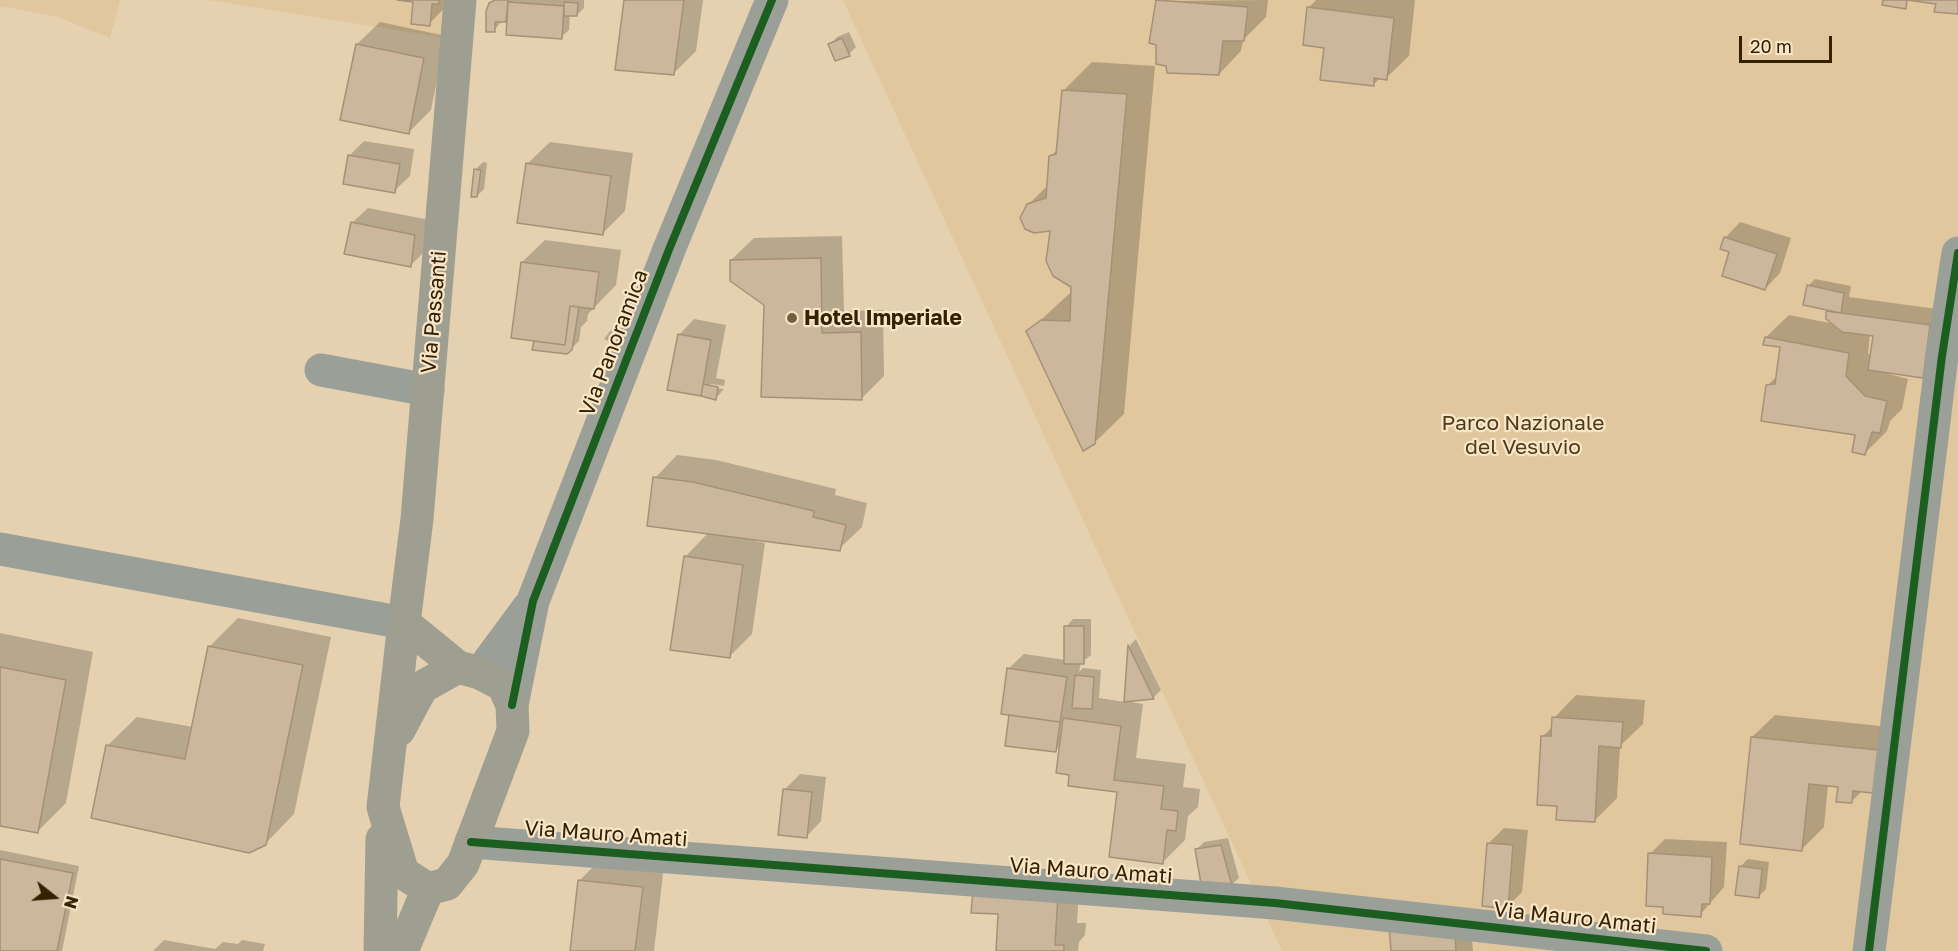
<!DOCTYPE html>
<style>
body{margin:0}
#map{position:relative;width:1958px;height:951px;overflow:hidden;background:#e5d1b0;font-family:"Golos Text",sans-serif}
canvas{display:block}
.north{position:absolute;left:24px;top:867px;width:60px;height:60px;-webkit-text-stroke:4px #f9e6c9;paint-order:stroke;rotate:107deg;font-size:16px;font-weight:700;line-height:24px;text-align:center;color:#332100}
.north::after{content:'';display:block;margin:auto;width:21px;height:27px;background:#332100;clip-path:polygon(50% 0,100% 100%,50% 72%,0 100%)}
.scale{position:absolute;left:1739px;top:36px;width:93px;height:27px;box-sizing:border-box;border:3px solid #332100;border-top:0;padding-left:8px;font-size:18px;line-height:21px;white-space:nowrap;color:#332100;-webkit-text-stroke:4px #f9e6c9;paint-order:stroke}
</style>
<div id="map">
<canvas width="1958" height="951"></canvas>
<div class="north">N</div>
<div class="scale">20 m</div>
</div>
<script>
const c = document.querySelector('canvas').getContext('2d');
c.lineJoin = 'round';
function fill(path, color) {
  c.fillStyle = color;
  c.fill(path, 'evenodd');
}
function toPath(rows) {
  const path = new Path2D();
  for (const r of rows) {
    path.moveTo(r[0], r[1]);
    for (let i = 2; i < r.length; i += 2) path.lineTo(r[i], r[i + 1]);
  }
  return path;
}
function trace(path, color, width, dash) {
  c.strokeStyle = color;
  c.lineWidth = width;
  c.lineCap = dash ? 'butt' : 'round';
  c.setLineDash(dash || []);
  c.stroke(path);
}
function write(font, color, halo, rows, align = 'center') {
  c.font = font + ' "Golos Text",sans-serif';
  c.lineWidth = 4.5;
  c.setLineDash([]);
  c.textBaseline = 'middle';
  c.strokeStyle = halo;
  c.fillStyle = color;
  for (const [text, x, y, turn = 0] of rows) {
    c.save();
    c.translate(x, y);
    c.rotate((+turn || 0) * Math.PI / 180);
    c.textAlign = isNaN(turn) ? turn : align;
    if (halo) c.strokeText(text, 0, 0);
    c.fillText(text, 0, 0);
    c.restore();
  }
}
const green = toPath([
 [0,0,120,0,110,38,58,17,0,6],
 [208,0,443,0,440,37],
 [843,0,1958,0,1958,951,1282,951]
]);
const shadow = toPath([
 [408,0,452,0,429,24,414,1],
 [495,0,584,0,584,8,577,15,570,15,569,30,561,37,508,21,502,20,494,31,490,4],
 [626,0,703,0,696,51,674,73],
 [1268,0,1266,17,1243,40,1241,51,1219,74,1157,1],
 [1316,0,1415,0,1409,56,1386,78,1380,78,1373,85,1326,47,1308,8],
 [380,22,446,36,431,110,409,132,357,44],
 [849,32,856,47,849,54,830,45,837,37],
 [1092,62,1155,66,1124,414,1094,443,1028,332,1071,292,1073,287,1051,229,1028,205,1048,185,1050,157,1058,149,1063,91],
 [364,141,414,149,410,176,394,191,349,156],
 [550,142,633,153,625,211,602,234,527,164],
 [483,162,487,163,484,189,477,196,475,170],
 [368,208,430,220,426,250,411,265,352,223],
 [1740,222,1791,238,1780,273,1765,289,1731,251,1725,238],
 [842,236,844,311,883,310,884,376,862,398,765,304,731,260,754,238],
 [545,240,621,250,616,285,588,314,587,321,581,327,579,341,571,349,534,348,536,340,522,262],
 [1815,279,1851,286,1849,297,1944,310,1937,361,1890,372,1889,374,1908,379,1902,409,1890,421,1887,431,1865,453,1857,434,1767,386,1778,375,1781,346,1766,337,1789,315,1835,324,1828,311,1830,309,1808,286],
 [1870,334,1874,335,1871,357,1868,353],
 [694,319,726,325,716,378,725,380,724,386,711,384,708,387,724,389,716,398,701,395,679,335],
 [615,325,618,327,616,333,608,341,604,339],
 [677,455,716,460,836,489,835,495,867,503,862,527,839,549,755,538,755,541,765,543,752,634,729,657,685,557,709,532,655,478],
 [238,618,331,637,294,814,265,844,108,745,137,717,193,727,209,647],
 [1073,619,1091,619,1091,655,1081,663,1079,672,1083,668,1101,670,1099,698,1125,702,1130,645,1136,639,1161,690,1153,698,1126,701,1143,704,1136,758,1186,764,1183,787,1200,789,1198,807,1188,816,1185,840,1163,862,1119,791,1071,773,1061,745,1055,751,1010,716,1008,669,1024,654,1066,660,1066,627],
 [0,633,93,652,66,803,37,832,0,824],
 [1576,695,1645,700,1643,724,1620,746,1617,798,1594,821,1559,805,1543,736,1553,726,1554,718],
 [1775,715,1900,728,1863,790,1851,802,1839,786,1828,785,1824,827,1802,849,1752,737],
 [800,774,826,777,821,821,806,837,785,789],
 [1504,828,1528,830,1522,892,1507,907,1489,843],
 [1228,838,1239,878,1231,885,1196,850,1204,842],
 [1665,839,1727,842,1724,887,1700,915,1665,906,1650,854],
 [0,850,79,866,62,951,0,951],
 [602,858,664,865,654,951,572,951,580,880],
 [1748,859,1769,862,1766,889,1759,896,1740,867],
 [1080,873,1077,923,1086,923,1085,935,1079,942,1078,951,998,951],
 [1470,918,1473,951,1393,951],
 [164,940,215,949,223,942,238,944,242,940,265,944,263,951,153,951]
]);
const building = toPath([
 [397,0,439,0,439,4,432,4,430,26,411,24,413,2,397,0],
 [495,0,508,0,506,22,495,22,495,32,486,32,486,11,489,3,495,0],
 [624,0,684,0,674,75,615,70,624,0],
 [1156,0,1248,7,1244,41,1223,41,1219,75,1167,73,1166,66,1156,64,1156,45,1149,43,1156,0],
 [1883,0,1958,0,1958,14,1934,12,1936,4,1907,0,1906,9,1882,5,1883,0],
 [508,2,564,6,562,39,506,35,508,2],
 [564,2,578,3,577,16,564,16,564,2],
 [1307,7,1394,18,1387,80,1374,78,1374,86,1320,80,1324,48,1303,45,1307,7],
 [842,38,850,56,835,61,828,44,842,38],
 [356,44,424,58,409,134,340,120,356,44],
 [1062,90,1127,94,1095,444,1083,451,1026,331,1041,320,1070,321,1071,287,1053,276,1046,261,1050,231,1034,233,1025,229,1020,218,1027,204,1046,198,1049,156,1056,154,1062,90],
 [348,155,400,164,395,193,343,184,348,155],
 [526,163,611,176,603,235,517,223,526,163],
 [474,169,481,170,477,197,471,197,474,169],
 [351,222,415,235,411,267,344,254,351,222],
 [1724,237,1777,254,1765,290,1722,276,1729,252,1720,249,1724,237],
 [821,258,822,333,861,332,862,400,761,397,764,305,730,281,730,260,821,258],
 [521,262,599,272,594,309,570,306,565,345,511,338,521,262],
 [1807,285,1844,293,1841,313,1803,305,1807,285],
 [570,306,579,307,572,350,567,354,532,350,534,341,565,345,570,306],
 [1826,311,1930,325,1923,378,1868,370,1873,336,1842,332,1826,319,1826,311],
 [678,334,711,340,701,396,667,390,678,334],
 [1765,337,1849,353,1846,376,1865,396,1887,401,1880,433,1872,432,1865,455,1852,452,1855,435,1761,421,1766,385,1775,384,1780,347,1763,345,1765,337],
 [703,384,718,387,716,400,701,396,703,384],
 [653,477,693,482,814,511,813,517,846,525,840,551,647,526,653,477],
 [684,556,743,565,730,658,670,650,684,556],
 [1064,626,1084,626,1084,664,1064,664,1064,626],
 [1128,645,1154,699,1124,702,1128,645],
 [208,646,303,665,266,845,249,853,91,818,106,745,185,759,208,646],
 [0,667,66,680,38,833,0,826,0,667],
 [1007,668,1067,677,1060,722,1001,714,1007,668],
 [1075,675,1094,677,1092,709,1072,708,1075,675],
 [1009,715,1060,722,1056,752,1005,746,1009,715],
 [1552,717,1623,722,1621,748,1599,746,1595,822,1556,820,1557,806,1537,805,1541,736,1551,736,1552,717],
 [1063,718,1121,726,1114,780,1164,786,1161,809,1178,811,1176,831,1167,830,1163,864,1109,857,1117,792,1068,786,1069,775,1056,773,1063,718],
 [1751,737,1878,750,1873,793,1853,791,1852,803,1836,802,1838,787,1809,784,1802,851,1740,844,1751,737],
 [783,789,812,792,807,838,778,835,783,789],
 [1487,843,1513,845,1508,909,1482,906,1487,843],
 [1221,845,1232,886,1201,884,1195,849,1221,845],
 [1648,853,1712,857,1710,904,1702,904,1701,917,1663,914,1663,907,1646,906,1648,853],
 [0,859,73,873,57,951,0,951,0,859],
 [1739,866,1762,869,1759,898,1735,895,1739,866],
 [578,880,643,887,635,951,570,951,578,880],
 [973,891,1058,895,1055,945,1064,945,1064,951,996,951,998,914,971,913,973,891],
 [1389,926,1455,933,1456,951,1391,951,1389,926]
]);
const minor = toPath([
 [321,370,428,390],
 [0,549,404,623],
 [480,673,528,608],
 [512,705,533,601,670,247,772,0],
 [471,842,1275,903,1706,951],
 [1869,951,1942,356,1958,253]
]);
const major = toPath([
 [404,623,458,667,480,673,503,685,512,705,513,731,463,864,447,884,428,889,403,873,383,807,404,623,417,519,460,0],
 [399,730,422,687,458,667],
 [380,951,382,839],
 [402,951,428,889]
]);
const cycleway = toPath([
 [512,705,533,601,670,247,772,0],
 [471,842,1275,903,1706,951],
 [1869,951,1942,356,1958,253]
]);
const markers = [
 [792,318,6,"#715f3e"]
];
const streetNames = [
 ["Via Passanti",434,312,-85],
 ["Via Panoramica",614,343,-69],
 ["Via Mauro Amati",606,834,4],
 ["Via Mauro Amati",1091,871,4],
 ["Via Mauro Amati",1575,918,6]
];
const poiNames = [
 ["Hotel Imperiale",804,318]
];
const parkNames = [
 ["Parco Nazionale",1523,423],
 ["del Vesuvio",1523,447]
];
fill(green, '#e0c79e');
fill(shadow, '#0003');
fill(building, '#ccb69c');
trace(building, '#a69176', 1.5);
trace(minor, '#9aa097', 33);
trace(major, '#9e9f91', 33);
trace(cycleway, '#1b5e20', 8);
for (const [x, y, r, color] of markers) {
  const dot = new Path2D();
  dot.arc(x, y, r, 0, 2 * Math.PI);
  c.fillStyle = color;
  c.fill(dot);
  trace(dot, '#f9e6c9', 2);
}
write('21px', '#332100', '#f9e6c9', streetNames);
write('bold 21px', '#332100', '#f9e6c9', poiNames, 'left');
write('21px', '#4d3b1b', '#f9e6c9', parkNames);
</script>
